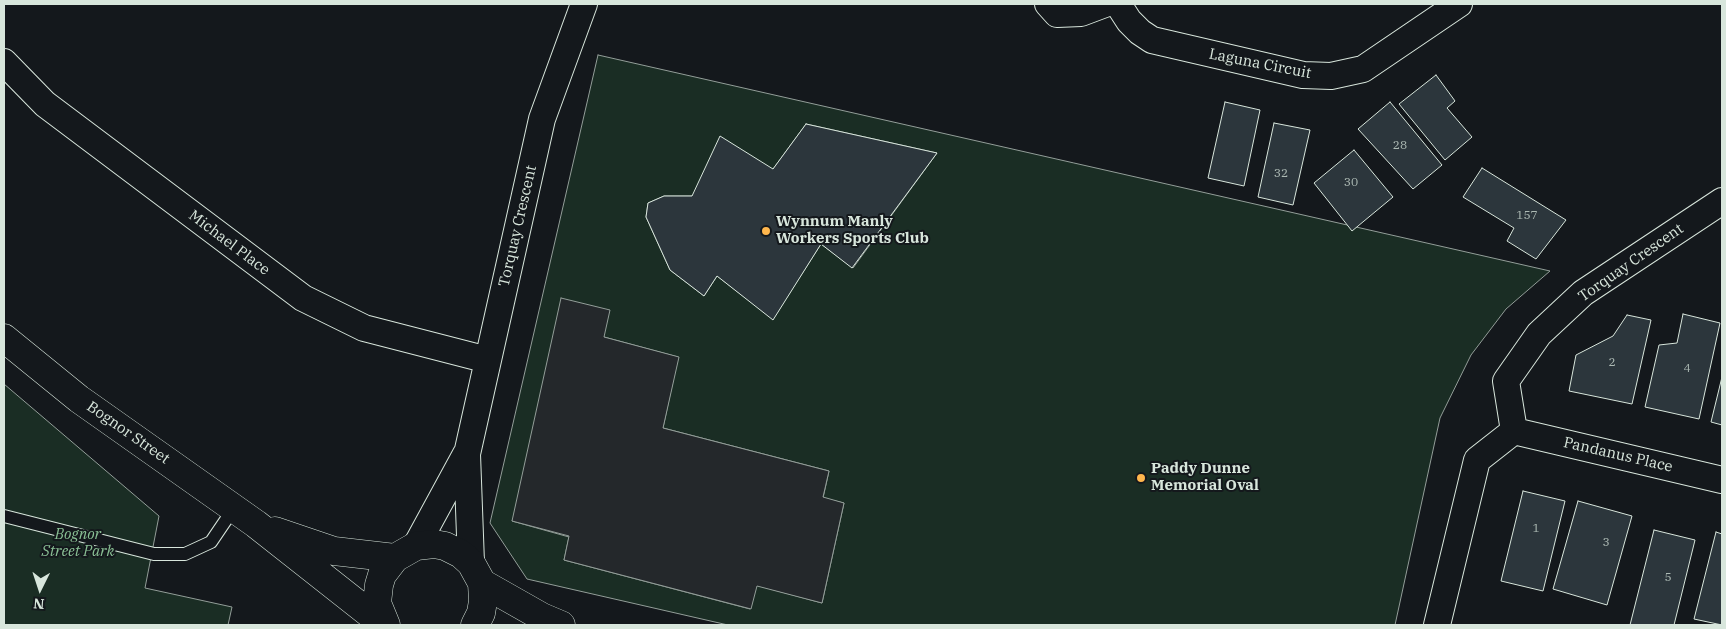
<!DOCTYPE html>
<style>
body{margin:0}
#map{position:relative;width:1726px;height:629px;overflow:hidden;background:#14181c;font-family:"IBM Plex Serif",serif}
canvas{display:block}
.frame{position:absolute;inset:0;border:5px solid #d8e6dc;pointer-events:none}
.north{position:absolute;left:15px;top:564px;width:50px;height:50px;-webkit-text-stroke:4px #14181c;paint-order:stroke;rotate:184deg;font-size:14px;font-weight:700;line-height:20px;text-align:center;color:#d8e6dc}
.north::after{content:'';display:block;margin:auto;width:18px;height:22px;background:#d8e6dc;clip-path:polygon(50% 0,100% 100%,50% 72%,0 100%)}
</style>
<div id="map">
<canvas width="1726" height="629"></canvas>
<div class="frame"></div>
<div class="north">N</div>
</div>
<script>
const c = document.querySelector('canvas').getContext('2d');
c.lineJoin = 'round';
function fill(path, color) {
  c.fillStyle = color;
  c.fill(path, 'evenodd');
}
function toPath(rows) {
  const path = new Path2D();
  for (const r of rows) {
    path.moveTo(r[0], r[1]);
    for (let i = 2; i < r.length; i += 2) path.lineTo(r[i], r[i + 1]);
  }
  return path;
}
function trace(path, color, width, dash) {
  c.strokeStyle = color;
  c.lineWidth = width;
  c.lineCap = dash ? 'butt' : 'round';
  c.setLineDash(dash || []);
  c.stroke(path);
}
function write(font, color, halo, rows, align = 'center') {
  c.font = font + ' "IBM Plex Serif",serif';
  c.lineWidth = 4;
  c.setLineDash([]);
  c.textBaseline = 'middle';
  c.strokeStyle = halo;
  c.fillStyle = color;
  for (const [text, x, y, turn = 0] of rows) {
    c.save();
    c.translate(x, y);
    c.rotate((+turn || 0) * Math.PI / 180);
    c.textAlign = isNaN(turn) ? turn : align;
    if (halo) c.strokeText(text, 0, 0);
    c.fillText(text, 0, 0);
    c.restore();
  }
}
const green = toPath([
 [598,55,1550,271,1506,309,1471,355,1440,418,1395,625,728,625,527,579,490,523,598,55],
 [806,124,937,153,853,268,821,244,773,319,717,276,704,296,670,270,646,217,648,203,664,196,692,196,773,169,806,124],
 [604,337,678,357,663,428,829,471,823,498,844,503,822,603,756,585,750,609,564,560,569,537,512,521,604,337],
 [4,384,159,516,145,588,232,607,228,625,4,625,4,384]
]);
const parking = toPath([
 [561,298,610,310,604,337,679,357,663,428,829,471,823,497,844,503,822,603,757,586,751,609,564,560,569,536,512,521,561,298]
]);
const building = toPath([
 [1436,75,1455,101,1447,108,1472,137,1445,160,1399,104,1436,75],
 [1225,102,1260,110,1244,186,1208,178,1225,102],
 [1390,102,1442,165,1413,189,1358,129,1390,102],
 [1274,123,1310,130,1293,205,1258,197,1274,123],
 [806,124,937,153,852,268,821,244,773,320,717,276,704,296,670,270,646,217,648,203,664,196,692,196,720,136,773,169,806,124],
 [1354,150,1393,197,1352,231,1314,183,1354,150],
 [1482,168,1566,220,1536,259,1507,241,1514,228,1463,197,1482,168],
 [1683,314,1720,323,1699,419,1645,407,1659,345,1677,343,1683,314],
 [1627,315,1651,320,1632,404,1569,391,1576,355,1613,336,1627,315],
 [1722,377,1722,425,1711,422,1722,377],
 [1523,491,1565,501,1543,591,1501,581,1523,491],
 [1578,501,1632,516,1607,605,1553,589,1578,501],
 [1654,530,1695,540,1674,625,1630,625,1654,530],
 [1716,532,1722,534,1722,625,1694,619,1716,532]
]);
const service = toPath([
 [4,516,154,554,185,554,211,542,234,508]
]);
const minor = toPath([
 [1048,4,1057,14,1081,13,1105,4],
 [1118,4,1129,21,1140,32,1152,40,1303,75,1331,76,1363,69,1459,4],
 [4,62,45,104,303,298,364,328,488,360],
 [1514,431,1722,480],
 [416,546,466,454],
 [471,563,467,454,542,119,584,4],
 [1437,625,1477,460,1514,431,1506,381,1539,334,1583,293,1722,201]
]);
const tertiary = toPath([
 [4,338,79,399,256,524,384,625],
 [275,531,334,551,395,558],
 [482,583,542,617,561,625],
 [386,625,377,603,379,585,382,575,395,558,416,546,434,544,445,546,461,554,471,563,482,583,483,601,481,613,475,625]
]);
const markers = [
 [766,231,5,"#ffb74d"],
 [1141,478,5,"#ffb74d"]
];
const numberNames = [
 ["28",1400,146],
 ["32",1281,174],
 ["30",1351,183],
 ["157",1527,216],
 ["2",1612,363],
 ["4",1687,369],
 ["1",1536,529],
 ["3",1606,543],
 ["5",1668,578]
];
const streetNames = [
 ["Laguna Circuit",1260,64,11],
 ["Torquay Crescent",518,226,-77],
 ["Michael Place",229,243,37],
 ["Torquay Crescent",1631,263,-35],
 ["Bognor Street",128,433,35],
 ["Pandanus Place",1618,455,13]
];
const poiNames = [
 ["Wynnum Manly",776,222],
 ["Workers Sports Club",776,239],
 ["Paddy Dunne",1151,469],
 ["Memorial Oval",1151,486]
];
const parkNames = [
 ["Bognor",78,535],
 ["Street Park",78,552]
];
fill(green, '#1a2d24');
trace(green, '#939e99', 1);
fill(parking, '#24282b');
trace(parking, '#939e99', 1);
fill(building, '#2c363c');
trace(building, '#d8e6dc', 1);
trace(service, '#d8e6dc', 14);
trace(minor, '#d8e6dc', 28);
trace(tertiary, '#d8e6dc', 29);
trace(service, '#14181c', 12);
trace(minor, '#14181c', 26);
trace(tertiary, '#14181c', 28);
for (const [x, y, r, color] of markers) {
  const dot = new Path2D();
  dot.arc(x, y, r, 0, 2 * Math.PI);
  c.fillStyle = color;
  c.fill(dot);
  trace(dot, '#14181c', 2);
}
write('12px', '#adbab4', null, numberNames);
write('15px', '#d8e6dc', '#14181c', streetNames);
write('bold 15px', '#d8e6dc', '#14181c', poiNames, 'left');
write('italic 15px', '#8ac095', '#14181c', parkNames);
</script>
